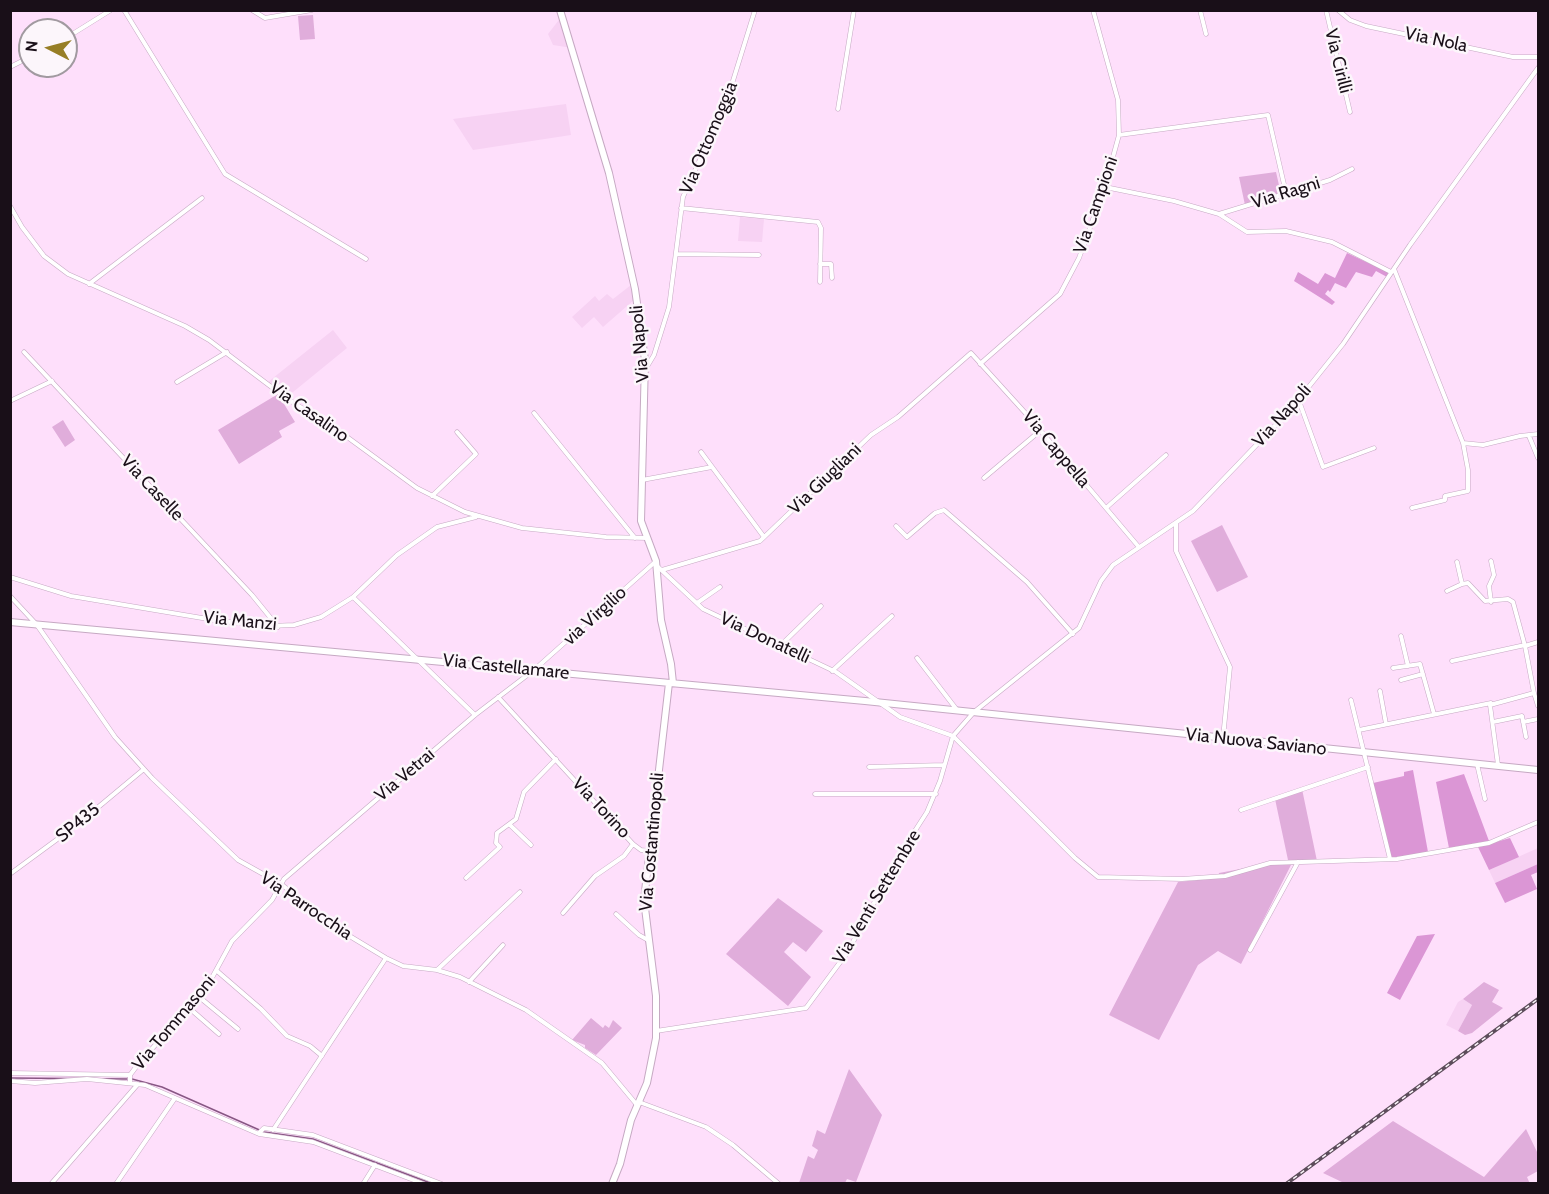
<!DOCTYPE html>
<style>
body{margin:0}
#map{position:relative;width:1549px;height:1194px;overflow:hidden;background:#fedffb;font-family:Cabin,sans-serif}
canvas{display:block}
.frame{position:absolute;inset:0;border:12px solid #190f18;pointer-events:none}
.north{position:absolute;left:18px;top:18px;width:60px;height:60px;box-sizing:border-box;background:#fcf6fb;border:2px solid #a19aa0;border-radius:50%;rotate:276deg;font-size:16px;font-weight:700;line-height:24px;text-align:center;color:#190f18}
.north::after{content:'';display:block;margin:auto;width:21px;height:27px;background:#977e26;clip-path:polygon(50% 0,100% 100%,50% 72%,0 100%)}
</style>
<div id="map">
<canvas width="1549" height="1194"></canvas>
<div class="frame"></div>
<div class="north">N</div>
</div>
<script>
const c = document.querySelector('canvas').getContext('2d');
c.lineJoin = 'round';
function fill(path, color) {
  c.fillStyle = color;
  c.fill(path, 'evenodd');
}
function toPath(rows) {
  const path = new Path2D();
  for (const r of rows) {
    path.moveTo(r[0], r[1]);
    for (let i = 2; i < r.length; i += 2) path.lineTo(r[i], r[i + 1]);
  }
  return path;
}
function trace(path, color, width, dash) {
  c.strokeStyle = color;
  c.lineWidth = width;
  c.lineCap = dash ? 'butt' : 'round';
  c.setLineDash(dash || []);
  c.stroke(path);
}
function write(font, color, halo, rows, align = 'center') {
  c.font = font + ' Cabin,sans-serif';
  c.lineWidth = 5;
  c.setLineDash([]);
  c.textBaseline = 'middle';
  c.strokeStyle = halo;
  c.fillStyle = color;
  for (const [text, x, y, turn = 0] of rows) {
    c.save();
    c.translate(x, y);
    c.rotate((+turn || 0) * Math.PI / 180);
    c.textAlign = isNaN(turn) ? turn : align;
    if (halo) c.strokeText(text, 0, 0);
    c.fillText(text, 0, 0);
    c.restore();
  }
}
const built = toPath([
 [562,16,572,48,553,45,548,34],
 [566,104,571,135,473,150,453,119],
 [740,217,764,219,762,242,738,241],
 [631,285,634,300,603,327,594,317,582,328,572,317,595,296,599,301,607,294,613,299],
 [333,330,347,348,287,397,268,382],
 [1538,848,1538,864,1495,883,1489,870],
 [1463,999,1472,1005,1458,1031,1446,1025,1458,1002]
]);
const green = toPath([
 [313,15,315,39,300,40,298,16],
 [1276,172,1281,194,1245,205,1239,177],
 [278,394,295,422,279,431,282,437,239,464,218,430],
 [63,420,75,440,65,447,52,427],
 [1222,525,1248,577,1217,592,1191,541],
 [1302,789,1317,861,1293,861,1241,964,1218,951,1198,965,1159,1040,1109,1015,1178,882,1218,878,1219,873,1288,860,1275,799],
 [778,898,823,931,806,952,793,942,784,952,811,977,788,1006,726,954],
 [1484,982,1499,990,1492,1002,1503,1008,1472,1033,1465,1035,1458,1031,1472,1005,1463,999],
 [591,1018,603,1028,605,1025,609,1028,613,1020,622,1028,596,1055,585,1048,585,1045,572,1040],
 [849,1069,882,1115,856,1182,847,1179,845,1183,799,1183,808,1156,814,1159,818,1150,812,1146,817,1130,825,1134],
 [1393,1121,1484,1177,1526,1129,1538,1154,1538,1171,1527,1177,1530,1184,1344,1183,1323,1173]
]);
const forest = toPath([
 [1347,253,1390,273,1387,277,1376,271,1372,277,1356,272,1346,288,1335,283,1330,292,1328,290,1325,294,1335,302,1332,305,1294,281,1298,272,1318,284,1325,273,1335,278],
 [1413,770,1428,852,1391,858,1373,783,1404,776,1404,772],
 [1464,774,1489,841,1449,848,1436,782],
 [1510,838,1519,857,1489,870,1478,847],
 [1538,864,1538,872,1531,875,1537,889,1505,903,1495,883],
 [1435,934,1400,1000,1387,993,1417,936]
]);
const stream = toPath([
 [10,1078,127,1079],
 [132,1079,162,1087,264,1132,313,1139,433,1184]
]);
const street = toPath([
 [124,10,225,174,366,259],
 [252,10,265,18,312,10],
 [1200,10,1206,34],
 [1326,10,1350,112],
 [1338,10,1350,20,1366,26,1513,57,1538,57],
 [66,38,111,10],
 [10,67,30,57],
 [838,109,854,10],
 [1119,135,1268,115,1286,193],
 [1105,187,1174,201,1219,214,1330,180,1352,169],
 [10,206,22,227,44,256,68,274,185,326,209,340,286,398,343,434,417,488,465,512,522,528,606,537,647,538],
 [681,208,818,222,821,228,820,282],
 [1219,214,1247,232,1286,231,1332,242,1391,272],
 [676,254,759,255],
 [820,264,831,264,832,278],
 [1394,269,1463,443,1483,445,1520,436,1538,434],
 [89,284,202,198],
 [24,352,252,595,278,627],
 [980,364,1060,294,1079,258,1105,186,1119,135,1118,100,1093,10],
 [645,370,654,355,669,307,683,197,727,100,755,10],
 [177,382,227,352],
 [10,401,52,381],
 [1299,401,1323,467,1374,448],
 [534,413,635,538],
 [1529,436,1538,458],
 [701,452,764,537],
 [984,478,1041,430],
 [642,480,712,467],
 [432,496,476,454,457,432],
 [1106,508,1166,455],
 [1412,508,1445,500,1445,496,1468,491,1468,470,1463,443],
 [1176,523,1176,551,1230,667,1223,738],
 [896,526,907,537,935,513,944,510,1027,582,1073,634],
 [1491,561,1494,575,1489,586,1491,602],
 [1457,562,1462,584,1468,583,1485,601,1508,599,1513,602,1525,646],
 [657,566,703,609,836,672,900,717,953,736,1075,858,1098,877,1182,879,1225,876,1270,863,1397,859,1489,843,1538,822],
 [662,570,760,541,871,435,898,417,971,353,1029,417,1138,546],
 [10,577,71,596,220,621,270,626,294,625,321,617,353,597,397,555,437,527,476,517],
 [1447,591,1462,584],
 [10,596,37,625,115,737,152,778,238,860,281,884,333,926,386,958,403,966,437,970,460,977,526,1010,602,1063,637,1105],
 [353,597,475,715],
 [697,603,720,587],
 [1401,636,1408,666],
 [780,646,821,606],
 [917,658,957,710],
 [1452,661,1525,645],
 [1393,668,1420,664,1434,714],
 [832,671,892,616],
 [1401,680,1423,674],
 [1380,691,1386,724],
 [1534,693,1538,706],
 [498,697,633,844,641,850,649,851],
 [1351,700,1390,859],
 [1493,722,1522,716,1526,737],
 [1523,722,1538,719],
 [1359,730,1491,703],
 [1477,764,1485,799],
 [1498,765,1490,705,1534,693,1525,646,1538,642],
 [869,767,944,765],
 [815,794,936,794],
 [1241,810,1368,767],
 [510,825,531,845],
 [10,874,78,824,144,769],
 [466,878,500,847,496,843,497,833,516,819,524,792,556,759],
 [563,913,595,876,624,856,633,844],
 [616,914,639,935,648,940],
 [1250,950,1298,862],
 [437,970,520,892],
 [217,971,261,1009,287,1036,310,1046,322,1056],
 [469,982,503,945],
 [198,996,238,1029],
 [188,1007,219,1034],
 [656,1031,806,1008,847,953,902,851,927,812,940,781,953,736,974,712,1079,628,1101,581,1113,565,1193,511,1291,409,1343,344,1410,245,1538,68],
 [10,1073,130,1075],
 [10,1081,35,1083,87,1079,145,1085,259,1134,313,1142,424,1184],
 [130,1082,130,1075,136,1067,208,985,232,941,272,900,284,879,475,715,534,670,655,562],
 [639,1102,706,1127,733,1145,779,1184],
 [273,1130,386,958],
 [259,1133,264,1128,313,1135,442,1184],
 [51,1184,138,1084],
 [116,1184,175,1098],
 [363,1184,375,1165]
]);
const secondary = toPath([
 [560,10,609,173,635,289,645,360,641,521,656,561,661,620,671,664,673,683],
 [10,622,865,701,1538,770],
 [612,1184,620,1164,631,1120,647,1083,656,1038,656,996,644,900,669,683]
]);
const rail = toPath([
 [1286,1184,1538,999]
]);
const streetNames = [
 ["Via Nola",1436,40,12],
 ["Via Cirilli",1338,61,76],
 ["Via Ottomoggia",709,138,-67],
 ["Via Ragni",1286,193,-17],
 ["Via Campioni",1096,205,-71],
 ["Via Napoli",640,344,-95],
 ["Via Casalino",309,412,35],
 ["Via Napoli",1282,416,-48],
 ["Via Cappella",1056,449,50],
 ["Via Giugliani",825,479,-44],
 ["Via Caselle",152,488,47],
 ["via Virgilio",595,616,-42],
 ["Via Manzi",240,621,6],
 ["Via Donatelli",765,638,25],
 ["Via Castellamare",506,667,6],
 ["Via Nuova Saviano",1256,742,6],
 ["Via Vetrai",405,775,-40],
 ["Via Torino",601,808,47],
 ["SP435",78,823,-39],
 ["Via Costantinopoli",652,842,-85],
 ["Via Venti Settembre",877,897,-59],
 ["Via Parrocchia",306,906,34],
 ["Via Tommasoni",174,1023,-50]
];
fill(built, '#f7d2f3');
fill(green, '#e0addb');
fill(forest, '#db96d5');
trace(stream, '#885784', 1.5);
trace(street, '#c6a9c3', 5);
trace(secondary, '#c6a9c3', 8);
trace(street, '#fff', 4);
trace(secondary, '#fff', 6);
trace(rail, '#5d4d5b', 4);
trace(rail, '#fcf6fb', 1.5, [4.5]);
write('18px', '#190f18', '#fcf6fb', streetNames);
</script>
